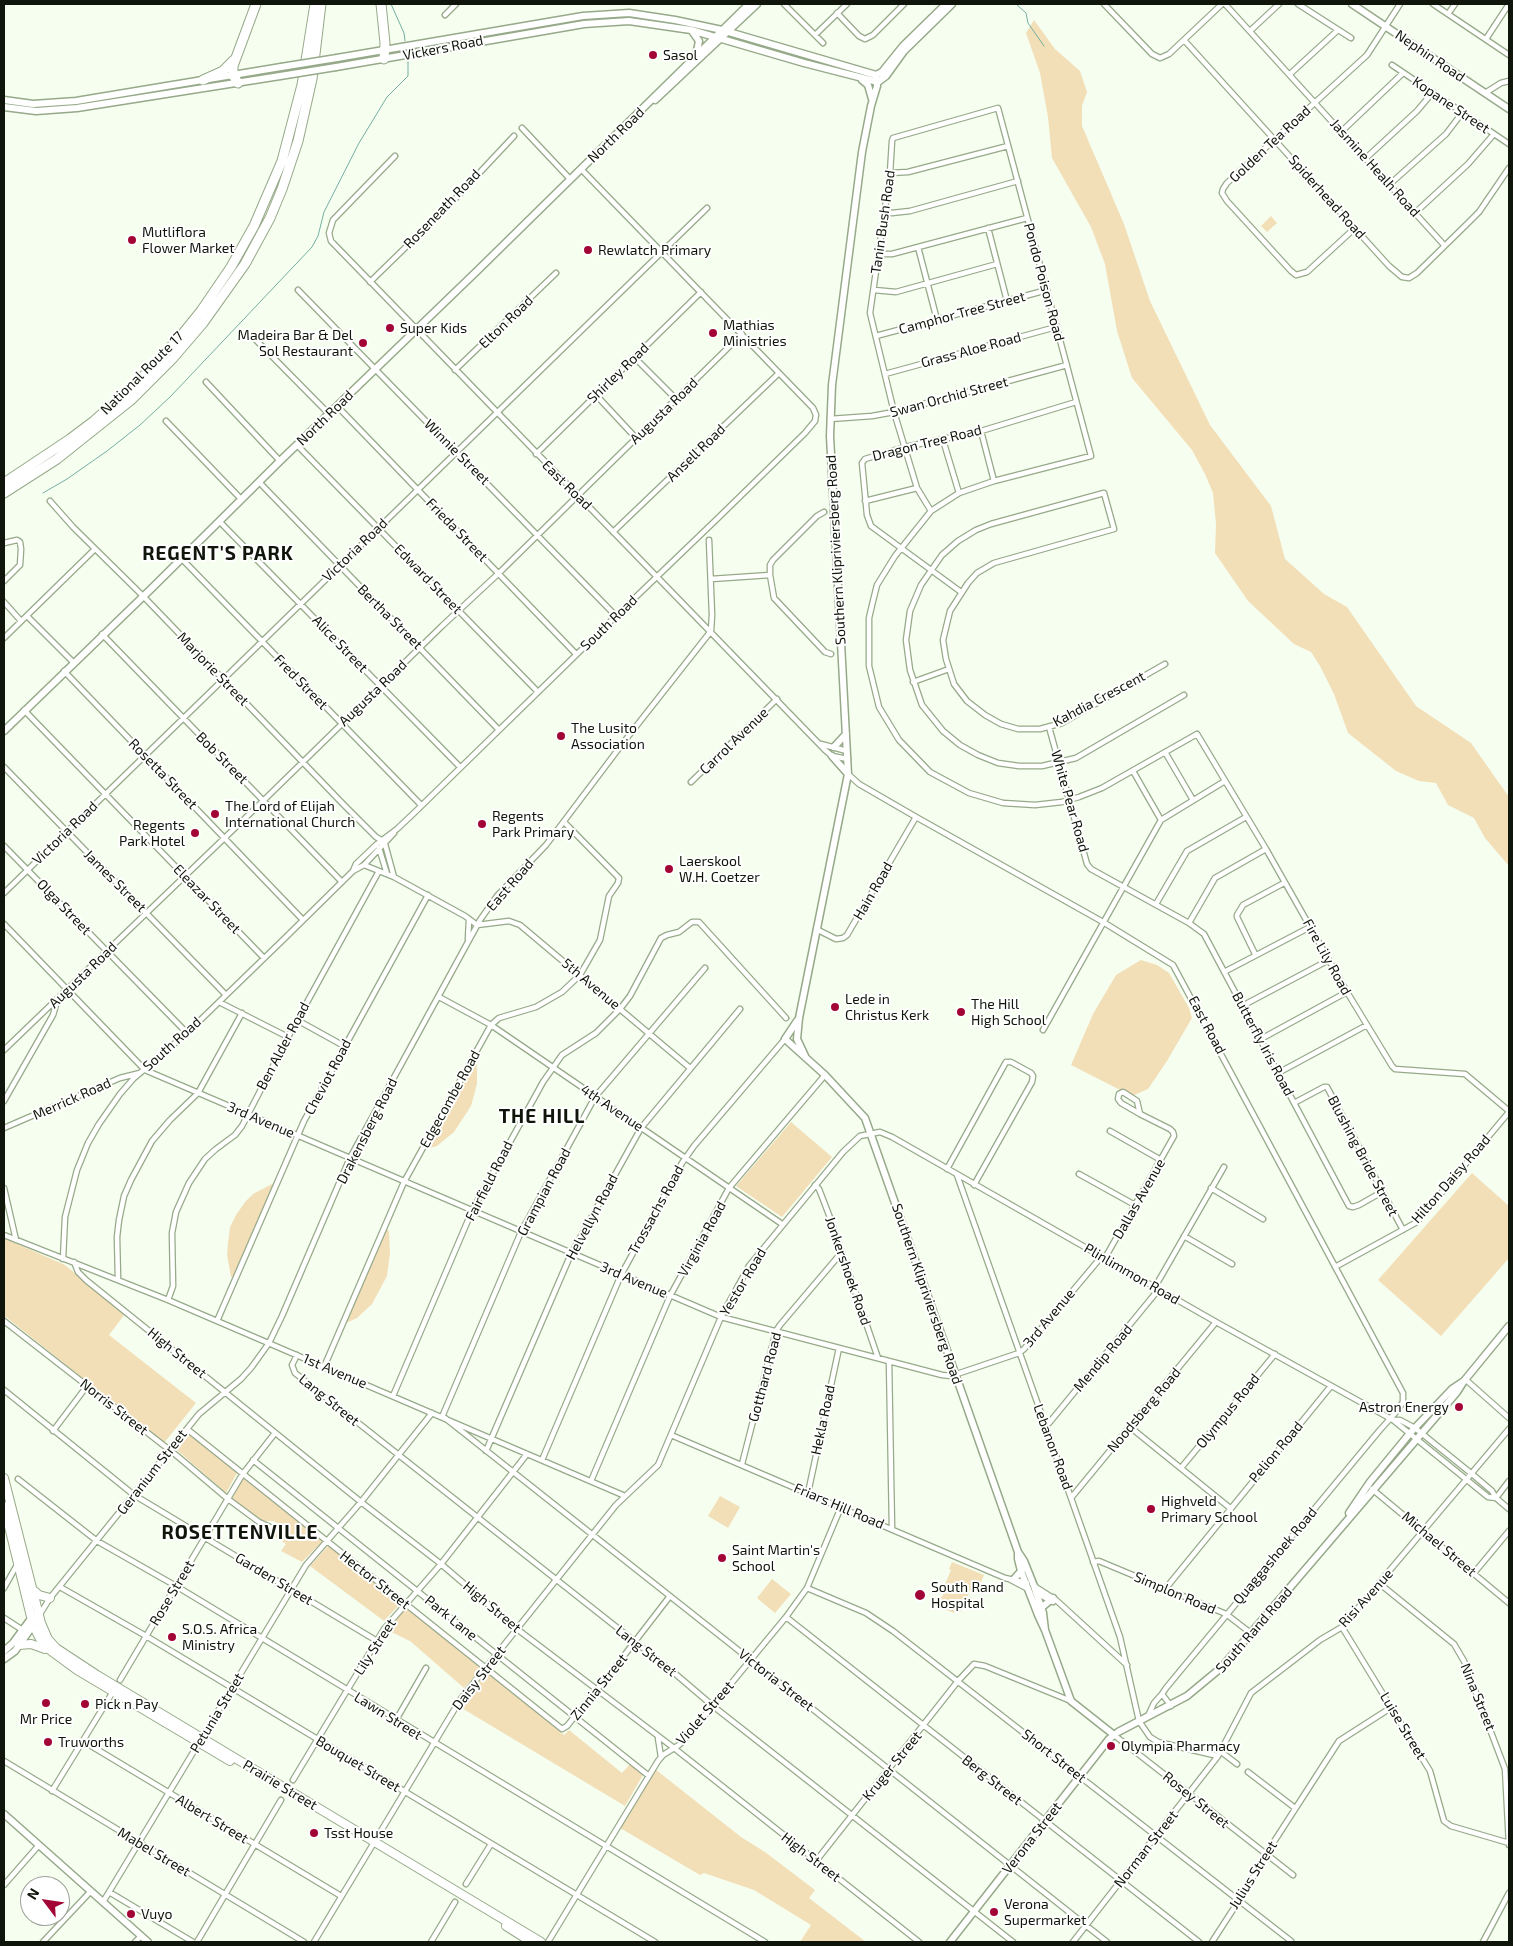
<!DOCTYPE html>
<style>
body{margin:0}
#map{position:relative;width:1513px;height:1946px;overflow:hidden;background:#f6fef0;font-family:"Exo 2",sans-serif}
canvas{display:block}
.frame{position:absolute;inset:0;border:5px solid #0f150a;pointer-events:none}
.north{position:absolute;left:20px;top:1876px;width:50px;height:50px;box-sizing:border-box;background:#fff;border:1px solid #9fa19d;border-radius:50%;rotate:301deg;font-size:14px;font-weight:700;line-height:20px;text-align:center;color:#0f150a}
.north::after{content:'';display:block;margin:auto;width:18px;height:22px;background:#a20435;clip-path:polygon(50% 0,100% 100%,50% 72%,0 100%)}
</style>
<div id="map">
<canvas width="1513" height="1946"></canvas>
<div class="frame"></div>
<div class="north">N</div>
</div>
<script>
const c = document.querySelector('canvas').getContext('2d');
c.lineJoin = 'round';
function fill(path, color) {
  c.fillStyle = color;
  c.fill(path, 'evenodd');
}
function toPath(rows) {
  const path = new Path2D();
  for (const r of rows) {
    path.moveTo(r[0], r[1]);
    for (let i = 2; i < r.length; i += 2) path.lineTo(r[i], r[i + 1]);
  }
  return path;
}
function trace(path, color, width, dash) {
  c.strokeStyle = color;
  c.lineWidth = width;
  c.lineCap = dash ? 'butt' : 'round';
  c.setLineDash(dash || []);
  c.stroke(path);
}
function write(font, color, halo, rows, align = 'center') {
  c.font = font + ' "Exo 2",sans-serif';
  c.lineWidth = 4;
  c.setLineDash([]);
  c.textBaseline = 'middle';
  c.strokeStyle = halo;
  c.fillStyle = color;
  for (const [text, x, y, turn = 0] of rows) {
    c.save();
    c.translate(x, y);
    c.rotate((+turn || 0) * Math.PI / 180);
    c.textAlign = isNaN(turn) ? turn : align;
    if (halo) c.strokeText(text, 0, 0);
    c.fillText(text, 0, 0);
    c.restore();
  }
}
const green = toPath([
 [1034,20,1055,49,1080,71,1087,92,1082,106,1082,126,1124,224,1150,301,1210,425,1271,506,1285,559,1324,594,1347,607,1416,706,1471,743,1509,797,1509,866,1485,838,1474,818,1448,805,1436,783,1419,781,1396,771,1348,733,1334,694,1320,666,1311,652,1294,644,1248,601,1215,553,1216,524,1213,493,1205,474,1192,450,1132,378,1117,331,1105,264,1091,227,1052,158,1048,117,1040,73,1026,33],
 [1271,216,1277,223,1267,232,1261,226],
 [1141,960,1157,965,1169,973,1189,1008,1192,1018,1167,1061,1148,1089,1132,1096,1071,1065,1093,1014,1116,975],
 [475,1058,477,1062,477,1084,471,1106,454,1132,437,1146,426,1149],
 [791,1122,832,1157,782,1217,736,1186],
 [1472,1173,1509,1206,1509,1258,1441,1336,1378,1280],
 [274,1183,233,1277,231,1277,227,1255,228,1243,230,1227,236,1215,245,1202,253,1194],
 [386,1228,389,1231,390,1253,387,1276,372,1304,357,1318,346,1323],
 [4,1238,65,1265,125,1314,109,1335,196,1403,164,1443,6,1317,4,1319],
 [190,1434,237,1473,226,1493,177,1450],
 [243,1478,323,1541,302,1562,281,1551,286,1544,273,1535,279,1531,280,1527,278,1524,274,1521,265,1521,255,1516,232,1499],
 [720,1496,740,1507,728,1528,708,1516],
 [329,1545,401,1603,384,1621,310,1566],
 [952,1562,984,1575,977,1592,967,1590,967,1592,969,1593,960,1612,955,1610,954,1613,935,1605,939,1596,942,1597,945,1590,943,1589,951,1570,949,1569],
 [772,1579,791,1594,775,1613,757,1598],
 [406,1607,482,1668,464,1688,410,1641,387,1630],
 [487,1671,564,1735,569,1730,622,1773,630,1764,643,1775,625,1806,460,1707],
 [655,1769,741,1837,765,1852,815,1890,809,1898,866,1942,800,1942,811,1925,754,1890,704,1873,700,1875,620,1828]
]);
const stream = toPath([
 [391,4,404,33,405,41],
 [1016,4,1026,13,1028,23,1044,46],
 [43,493,67,479,107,451,140,425,171,396,312,247,318,236,324,212,359,143,387,97,408,76,408,61]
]);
const street = toPath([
 [784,4,823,43],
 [1104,4,1152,54,1160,58,1169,54,1222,4],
 [1225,4,1444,245],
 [1298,4,1351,38],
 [1433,4,1509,55],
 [837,13,859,36,865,39,873,35,904,4],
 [1448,14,1455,4],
 [445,15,456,4],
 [1250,31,1279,4],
 [815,35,847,4],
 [1486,39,1509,4],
 [1184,40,1389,266,1402,277,1409,278,1417,273,1468,223,1479,212,1509,168],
 [1392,65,1509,144],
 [1290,74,1338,30],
 [1485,93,1501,83,1509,81],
 [522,128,570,179],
 [1342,131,1403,73],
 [395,156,333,220,329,233,331,241,825,750,832,756,848,759],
 [1366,158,1417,111,1433,92],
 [890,173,908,172,1008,146],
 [1390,184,1446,134,1462,113],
 [884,211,892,213,910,211,1018,181],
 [1416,212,1468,164,1494,134],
 [988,228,1007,301],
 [1355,228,1307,272,1296,275,1291,271,1227,201,1222,193,1223,189,1227,183,1367,55,1400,4],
 [918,247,937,320],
 [878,254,892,254,1027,218],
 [370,282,454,200,514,136],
 [298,290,616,616],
 [874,290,896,292,997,264],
 [252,336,329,414],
 [876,336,1047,290],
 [635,358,676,399],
 [455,370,556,273],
 [885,374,1056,327],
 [206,382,280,461],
 [596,395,636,438],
 [337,406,576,654],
 [830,419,872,416,894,412,1067,365],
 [166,421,241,499],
 [981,431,994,481],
 [943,440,959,493],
 [297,445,538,692],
 [536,454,701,292],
 [259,482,499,730],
 [50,501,73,527,143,596,344,805,376,837,381,840,385,844,394,877],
 [865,501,917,488],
 [931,511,917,488,894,412,870,313,890,173,892,141,893,138,998,108,1091,456,994,481,959,493,931,511,895,556,877,585,873,601,869,618,869,666,879,707,899,740,930,772,969,793,1003,803,1035,805,1062,802,1079,797,1102,788,1197,734,1266,849,1347,992,1392,1066,1395,1069,1465,1074,1509,1111],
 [824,512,817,516,773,560,770,565,770,575,774,598,825,652,831,654],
 [219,521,460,767],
 [613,532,779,373],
 [4,543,17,540,20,542,21,549,20,565,4,581],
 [181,558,421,805],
 [711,579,770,575],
 [961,592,871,526,867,515,862,463,865,459,905,447,981,431,1076,402],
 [4,602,21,621],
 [27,616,73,662],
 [102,634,342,882],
 [4,638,95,549],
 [1165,664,1062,723,1040,729,1018,729,1001,724,985,715,967,701,954,684,946,659,943,640,950,611,968,583,977,573,994,563,1114,529,1104,493,991,524,976,530,958,541,942,555,921,585,910,611,906,640,910,670,922,705,943,731,960,745,978,755,998,763,1019,766,1042,766,1076,758,1184,695],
 [64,671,303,920],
 [913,682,949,669],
 [24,710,264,958],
 [1049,727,1087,864,1091,869,1189,923,1204,934,1349,1206,1353,1207,1359,1205,1382,1192],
 [821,744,847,751],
 [1165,752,1193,800],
 [4,767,226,995],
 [1133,771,1161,820],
 [848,774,859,784,916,817,1103,922,1173,965,1403,1393,1403,1402,1397,1411,1379,1431,1166,1688,1162,1694,1171,1706],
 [691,782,777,699],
 [4,846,187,1033],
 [379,848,387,874],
 [364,865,394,877,465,916,477,925],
 [353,871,364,865,394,833],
 [4,893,707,208],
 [1156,904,1187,851,1246,817],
 [1189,923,1215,878,1266,849],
 [4,924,145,1070,721,1317,942,1375,951,1376,1019,1353,1024,1349,1102,1256],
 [477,925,509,921,520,925,690,1068],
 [816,929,836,939,843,938,847,935,916,817],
 [468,939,469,919],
 [1255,954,1237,917,1237,915,1243,905,1284,883],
 [1224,972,1310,927],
 [439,997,491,1025,782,1224],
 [219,1002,288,1037],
 [1242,1006,1329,960],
 [297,1020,344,1046],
 [1043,1030,1161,820,1225,781],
 [1259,1040,1347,992],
 [4,1050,264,800,442,626,499,573,742,334],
 [1278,1073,1367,1025],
 [4,1101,53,1015,58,998],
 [1294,1103,1324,1087,1327,1087,1403,1230],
 [4,1128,120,1078,140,1073],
 [1110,1131,1161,1160],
 [947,1169,1006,1062,1011,1062,1031,1073,1033,1076,1032,1082,974,1185],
 [1079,1174,1135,1205],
 [957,1175,1120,1637,1139,1721,1150,1737,1158,1742,1218,1756],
 [815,1185,819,1189,829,1215,878,1358],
 [4,1188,16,1240],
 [1211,1188,1263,1219],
 [4,1235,168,1300,625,1496],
 [1184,1236,1232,1264],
 [1105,1258,1174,1136,1173,1132,1170,1129,1140,1114,1121,1103,1118,1099,1119,1094,1123,1092,1137,1101,1140,1114],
 [63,1259,65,1217,77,1170,88,1143,99,1124,120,1094,134,1078,187,1033,286,937,353,871,356,864,377,844,397,829,414,813,616,616,718,518,805,433,815,421,816,415,813,408,581,169],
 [74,1262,78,1272,86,1280,361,1502,441,1564,517,1629,674,1748,919,1942],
 [1335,1267,1417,1222,1509,1112],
 [118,1279,117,1237,119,1220,124,1196,131,1180,152,1141,170,1120,198,1093,242,1013],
 [1155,1287,1224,1167],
 [168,1300,173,1286,172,1233,176,1212,189,1183,205,1159,216,1149,235,1135,242,1126,288,1037,379,871],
 [4,1321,176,1455,228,1499,259,1522,272,1528],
 [217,1321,304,1121,428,895],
 [297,1355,292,1365,295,1373,672,1671,713,1706,1013,1942],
 [889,1361,892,1529],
 [324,1367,404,1182,491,1025,499,1018,536,1007,562,992,580,975,600,940,609,896,618,883,619,878,564,822],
 [1465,1379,1509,1418],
 [4,1390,134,1495,377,1641],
 [393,1396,472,1211,543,1082,562,1055,596,1033,620,1009,630,996,661,938,667,935,679,932,692,922,699,922,786,1018],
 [442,1417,521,1232,595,1097,705,968],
 [445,1418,1107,1942],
 [1393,1420,1400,1420,1415,1428,1472,1474,1492,1491,1496,1498,1509,1509],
 [1045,1425,1049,1423,1159,1289],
 [1130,1427,1230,1508],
 [187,1429,562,1729,567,1726,616,1666,670,1596],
 [53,1431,87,1386],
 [671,1435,1005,1578,1027,1583],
 [486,1451,571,1254,641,1128,740,1009],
 [253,1460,649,1776],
 [542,1460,621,1275,682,1163,694,1146,785,1039],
 [742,1464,776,1331,780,1325,842,1252],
 [1181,1468,1275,1354],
 [18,1479,97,1541,176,1586,765,1942],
 [591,1481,670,1296,729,1188,825,1075],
 [1372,1489,1509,1603],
 [808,1493,839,1348],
 [1071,1498,1216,1322],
 [1496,1498,1509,1481],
 [1093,1562,1099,1561,1226,1614,1252,1634],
 [1474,1573,1509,1531],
 [1009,1579,1028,1589],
 [1380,1584,1454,1644,1464,1661,1505,1769,1509,1845],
 [1034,1586,1056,1600,1127,1665],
 [60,1587,146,1636,655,1942],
 [4,1588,18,1563],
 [807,1588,866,1613,893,1631,1291,1941],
 [1166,1588,1331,1386],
 [1035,1592,1053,1602],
 [40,1614,50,1598,199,1414,241,1379,251,1368,269,1343,282,1316,350,1158,480,920,497,896,546,845,623,743,711,631,712,615,709,540],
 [786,1617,1199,1942],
 [4,1618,24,1631],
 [1342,1627,1430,1771,1444,1821,1451,1826,1509,1843],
 [120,1680,242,1475,275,1433],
 [1148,1716,1154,1703,1162,1694],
 [396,1720,426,1668],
 [1114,1735,1293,1875],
 [658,1738,661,1757],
 [83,1741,341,1896],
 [1220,1751,1237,1764],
 [4,1761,304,1942],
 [1248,1772,1295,1808],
 [293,1780,384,1629,441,1564,527,1454],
 [52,1791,114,1690],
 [816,1861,958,1681,974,1664,985,1666,1071,1701],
 [466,1884,491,1844],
 [4,1885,39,1845],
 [109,1892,193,1942],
 [103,1902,306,1565,361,1502,432,1413],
 [43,1942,91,1891],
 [135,1942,141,1936],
 [197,1942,281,1800],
 [314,1942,460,1700,616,1505,658,1465,721,1317,749,1266,843,1152,860,1136,880,1132,892,1137,1216,1322,1393,1420,1488,1497,1496,1498],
 [431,1942,455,1902],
 [548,1942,658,1761,663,1755,679,1745,687,1737,786,1617,807,1588,841,1507],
 [1073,1942,1218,1756,1251,1693,1320,1640,1342,1627,1509,1429],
 [1212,1942,1247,1888,1266,1854,1339,1741,1392,1707],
 [1483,1942,1509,1893]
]);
const secondary = toPath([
 [1352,4,1509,109],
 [692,31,699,41,696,56],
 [337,58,583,16,629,13,675,20,722,30,876,75],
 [336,67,584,24,629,21,691,30,804,63,878,82,886,76,904,51,952,4],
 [876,75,882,72,903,46,946,4],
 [862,80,868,85,872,99],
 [4,100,33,104,76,101,281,67],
 [655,100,757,4],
 [4,107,36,111,77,108,280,76],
 [4,731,153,587,280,461,477,271,749,4],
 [834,747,846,734],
 [832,756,848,774],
 [797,1021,785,1039,825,1075,865,1118,1018,1552,1024,1561,1034,1586,1043,1613,1045,1630],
 [805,1056,797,1039,799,1018,848,774,830,436,832,385,862,152,871,106,877,86,876,75],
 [1349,1513,1370,1482,1411,1432,1452,1389,1464,1381],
 [1018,1552,1018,1559,1021,1571,1038,1615,1045,1630,1071,1701,1114,1735],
 [1014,1579,1023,1569],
 [1041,1608,1053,1598],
 [4,1651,13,1643,33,1616],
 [4,1659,15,1651,39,1617],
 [4,1814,148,1942],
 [950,1942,1109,1739,1118,1732,1187,1696,1222,1667,1457,1392,1464,1381,1509,1326]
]);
const primary = toPath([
 [4,1478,41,1623,48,1639,56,1648,97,1675,541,1942],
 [4,1506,33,1625,43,1645,77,1670,230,1761],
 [32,1589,39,1595,50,1598],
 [19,1645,31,1644,45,1649],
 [506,1926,531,1942]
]);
const highway = toPath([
 [381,4,385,43,384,59],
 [203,80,223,71,234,60],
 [238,83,233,75,233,66,256,4],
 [4,483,70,439,94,421,135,385,180,337,201,311,231,267,254,226,282,161,302,85,315,4],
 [4,493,57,459,131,400,173,358,203,323,245,264,270,218,282,189,298,141,312,79,321,4]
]);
const secondaryBridge = toPath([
 [281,67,337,58],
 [280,76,336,67]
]);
const markers = [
 [653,55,5,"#a20435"],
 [132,240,5,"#a20435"],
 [588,250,5,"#a20435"],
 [390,328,5,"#a20435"],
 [713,333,5,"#a20435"],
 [363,343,5,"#a20435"],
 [561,736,5,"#a20435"],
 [215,814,5,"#a20435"],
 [482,824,5,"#a20435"],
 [195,833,5,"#a20435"],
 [669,869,5,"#a20435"],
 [835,1007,5,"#a20435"],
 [961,1012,5,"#a20435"],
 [1459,1407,5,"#a20435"],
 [1151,1509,5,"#a20435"],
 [722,1558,5,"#a20435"],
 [920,1595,6,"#a20435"],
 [172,1637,5,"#a20435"],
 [46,1703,5,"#a20435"],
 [85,1704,5,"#a20435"],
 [48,1742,5,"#a20435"],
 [1111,1746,5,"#a20435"],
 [314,1833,5,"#a20435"],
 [994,1912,5,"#a20435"],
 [131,1914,5,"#a20435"]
];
const streetNames = [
 ["Vickers Road",443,48,-11],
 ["Nephin Road",1430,56,34],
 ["Kopane Street",1451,105,34],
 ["North Road",616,135,-44],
 ["Golden Tea Road",1270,144,-43],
 ["Jasmine Healh Road",1375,168,48],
 ["Spiderhead Road",1327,197,48],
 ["Roseneath Road",442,209,-46],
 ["Tanin Bush Road",883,222,-82],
 ["Pondo Poison Road",1044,282,75],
 ["Camphor Tree Street",962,313,-15],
 ["Elton Road",506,322,-44],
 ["Grass Aloe Road",971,350,-15],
 ["National Route 17",142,373,-45],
 ["Shirley Road",618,373,-44],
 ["Swan Orchid Street",949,397,-15],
 ["Augusta Road",664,411,-44],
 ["North Road",325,418,-44],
 ["Dragon Tree Road",927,443,-14],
 ["Winnie Street",457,452,45],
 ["Ansell Road",696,453,-44],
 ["East Road",567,485,45],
 ["Frieda Street",457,530,46],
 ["Victoria Road",355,550,-44],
 ["Southern Klipriviersberg Road",836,550,-93],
 ["Edward Street",428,579,46],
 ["Bertha Street",390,617,45],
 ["South Road",609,623,-44],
 ["Alice Street",340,644,46],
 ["Marjorie Street",213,669,46],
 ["Fred Street",301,682,46],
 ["Augusta Road",373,693,-44],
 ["Kahdia Crescent",1099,699,-28],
 ["Carrol Avenue",734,741,-44],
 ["Bob Street",222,758,45],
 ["Rosetta Street",163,774,46],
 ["White Pear Road",1070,801,74],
 ["Victoria Road",65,833,-44],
 ["James Street",115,881,45],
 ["East Road",510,885,-49],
 ["Hain Road",873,891,-60],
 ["Eleazar Street",207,899,46],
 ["Olga Street",64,907,46],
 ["Fire Lily Road",1327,957,61],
 ["Augusta Road",83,975,-44],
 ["5th Avenue",591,984,40],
 ["East Road",1207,1025,62],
 ["South Road",172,1044,-42],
 ["Butterfly Iris Road",1263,1044,62],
 ["Ben Alder Road",283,1046,-62],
 ["Cheviot Road",328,1077,-62],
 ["Merrick Road",72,1099,-24],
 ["Edgecombe Road",450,1099,-61],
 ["4th Avenue",612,1108,34],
 ["3rd Avenue",261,1120,23],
 ["Drakensberg Road",367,1131,-63],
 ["Blushing Bride Street",1363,1156,62],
 ["Hilton Daisy Road",1451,1179,-49],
 ["Fairfield Road",489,1181,-63],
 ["Grampian Road",544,1192,-62],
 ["Dallas Avenue",1139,1199,-60],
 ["Trossachs Road",656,1210,-61],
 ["Helvellyn Road",592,1217,-62],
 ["Virginia Road",702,1239,-61],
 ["Jonkershoek Road",848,1271,71],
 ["Plinlimmon Road",1132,1274,30],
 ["3rd Avenue",634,1280,23],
 ["Yestor Road",743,1282,-59],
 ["Southern Klipriviersberg Road",927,1294,71],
 ["3rd Avenue",1049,1318,-50],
 ["High Street",177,1353,39],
 ["Mendip Road",1103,1358,-50],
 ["1st Avenue",335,1371,23],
 ["Gotthard Road",765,1377,-75],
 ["Lang Street",329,1400,39],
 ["Norris Street",114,1407,38],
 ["Noodsberg Road",1144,1410,-50],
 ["Olympus Road",1228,1411,-51],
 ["Hekla Road",823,1420,-78],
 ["Lebanon Road",1053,1447,70],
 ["Pelion Road",1276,1452,-50],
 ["Geranium Street",152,1472,-52],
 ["Friars Hill Road",839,1506,23],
 ["Michael Street",1439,1544,40],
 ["Quaggashoek Road",1275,1556,-50],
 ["Garden Street",274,1579,31],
 ["Hector Street",375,1580,38],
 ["Rose Street",172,1593,-59],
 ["Simplon Road",1175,1593,23],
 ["Risi Avenue",1366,1598,-48],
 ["High Street",492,1607,40],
 ["Park Lane",451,1618,39],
 ["South Rand Road",1254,1630,-49],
 ["Lily Street",375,1647,-57],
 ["Lang Street",646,1651,38],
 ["Daisy Street",479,1678,-52],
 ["Victoria Street",776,1680,38],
 ["Zinnia Street",599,1687,-51],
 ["Nina Street",1478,1697,68],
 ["Petunia Street",217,1713,-59],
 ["Violet Street",705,1713,-49],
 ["Lawn Street",388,1716,32],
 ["Luise Street",1403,1726,59],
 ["Short Street",1054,1756,38],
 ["Bouquet Street",358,1764,31],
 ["Kruger Street",892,1766,-51],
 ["Berg Street",992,1780,38],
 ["Prairie Street",280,1785,31],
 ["Rosey Street",1196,1800,39],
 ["Albert Street",212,1819,31],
 ["Verona Street",1032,1838,-52],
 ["Norman Street",1146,1849,-52],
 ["Mabel Street",154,1852,31],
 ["High Street",811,1857,38],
 ["Julius Street",1253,1875,-58]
];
const poiNames = [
 ["Sasol",663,55],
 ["Mutliflora",142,232],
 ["Flower Market",142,248],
 ["Rewlatch Primary",598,250],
 ["Mathias",723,325],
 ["Ministries",723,341],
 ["Super Kids",400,328],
 ["Madeira Bar & Del",353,335,"right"],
 ["Sol Restaurant",353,351,"right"],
 ["The Lusito",571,728],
 ["Association",571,744],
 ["The Lord of Elijah",225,806],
 ["International Church",225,822],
 ["Regents",492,816],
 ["Park Primary",492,832],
 ["Regents",185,825,"right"],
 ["Park Hotel",185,841,"right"],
 ["Laerskool",679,861],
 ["W.H. Coetzer",679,877],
 ["Lede in",845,999],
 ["Christus Kerk",845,1015],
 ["The Hill",971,1004],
 ["High School",971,1020],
 ["Astron Energy",1449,1407,"right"],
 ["Highveld",1161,1501],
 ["Primary School",1161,1517],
 ["Saint Martin's",732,1550],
 ["School",732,1566],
 ["South Rand",931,1587],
 ["Hospital",931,1603],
 ["S.O.S. Africa",182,1629],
 ["Ministry",182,1645],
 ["Pick n Pay",95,1704],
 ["Mr Price",46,1719,"center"],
 ["Truworths",58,1742],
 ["Olympia Pharmacy",1121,1746],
 ["Tsst House",324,1833],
 ["Verona",1004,1904],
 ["Supermarket",1004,1920],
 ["Vuyo",141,1914]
];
const districtNames = [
 ["REGENT'S PARK",218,554],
 ["THE HILL",542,1117],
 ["ROSETTENVILLE",240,1533]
];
fill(green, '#f2dfb7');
trace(stream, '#74aea1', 1);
trace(street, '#96a989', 7);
trace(secondary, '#96a989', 9);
trace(primary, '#96a989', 10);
trace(highway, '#96a989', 11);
trace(street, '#fff', 4.5);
trace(secondary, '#fff', 6);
trace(primary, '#fff', 8);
trace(highway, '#fff', 9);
trace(secondaryBridge, '#96a989', 9, []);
trace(secondaryBridge, '#fff', 6);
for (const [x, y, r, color] of markers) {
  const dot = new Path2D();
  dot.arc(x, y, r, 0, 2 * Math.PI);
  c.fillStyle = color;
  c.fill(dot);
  trace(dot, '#fff', 2);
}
write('14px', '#0f150a', '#fff', streetNames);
write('14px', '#0f150a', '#fff', poiNames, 'left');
c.letterSpacing = '1px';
write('bold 19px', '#0f150a', '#fff', districtNames);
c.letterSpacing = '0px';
</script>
